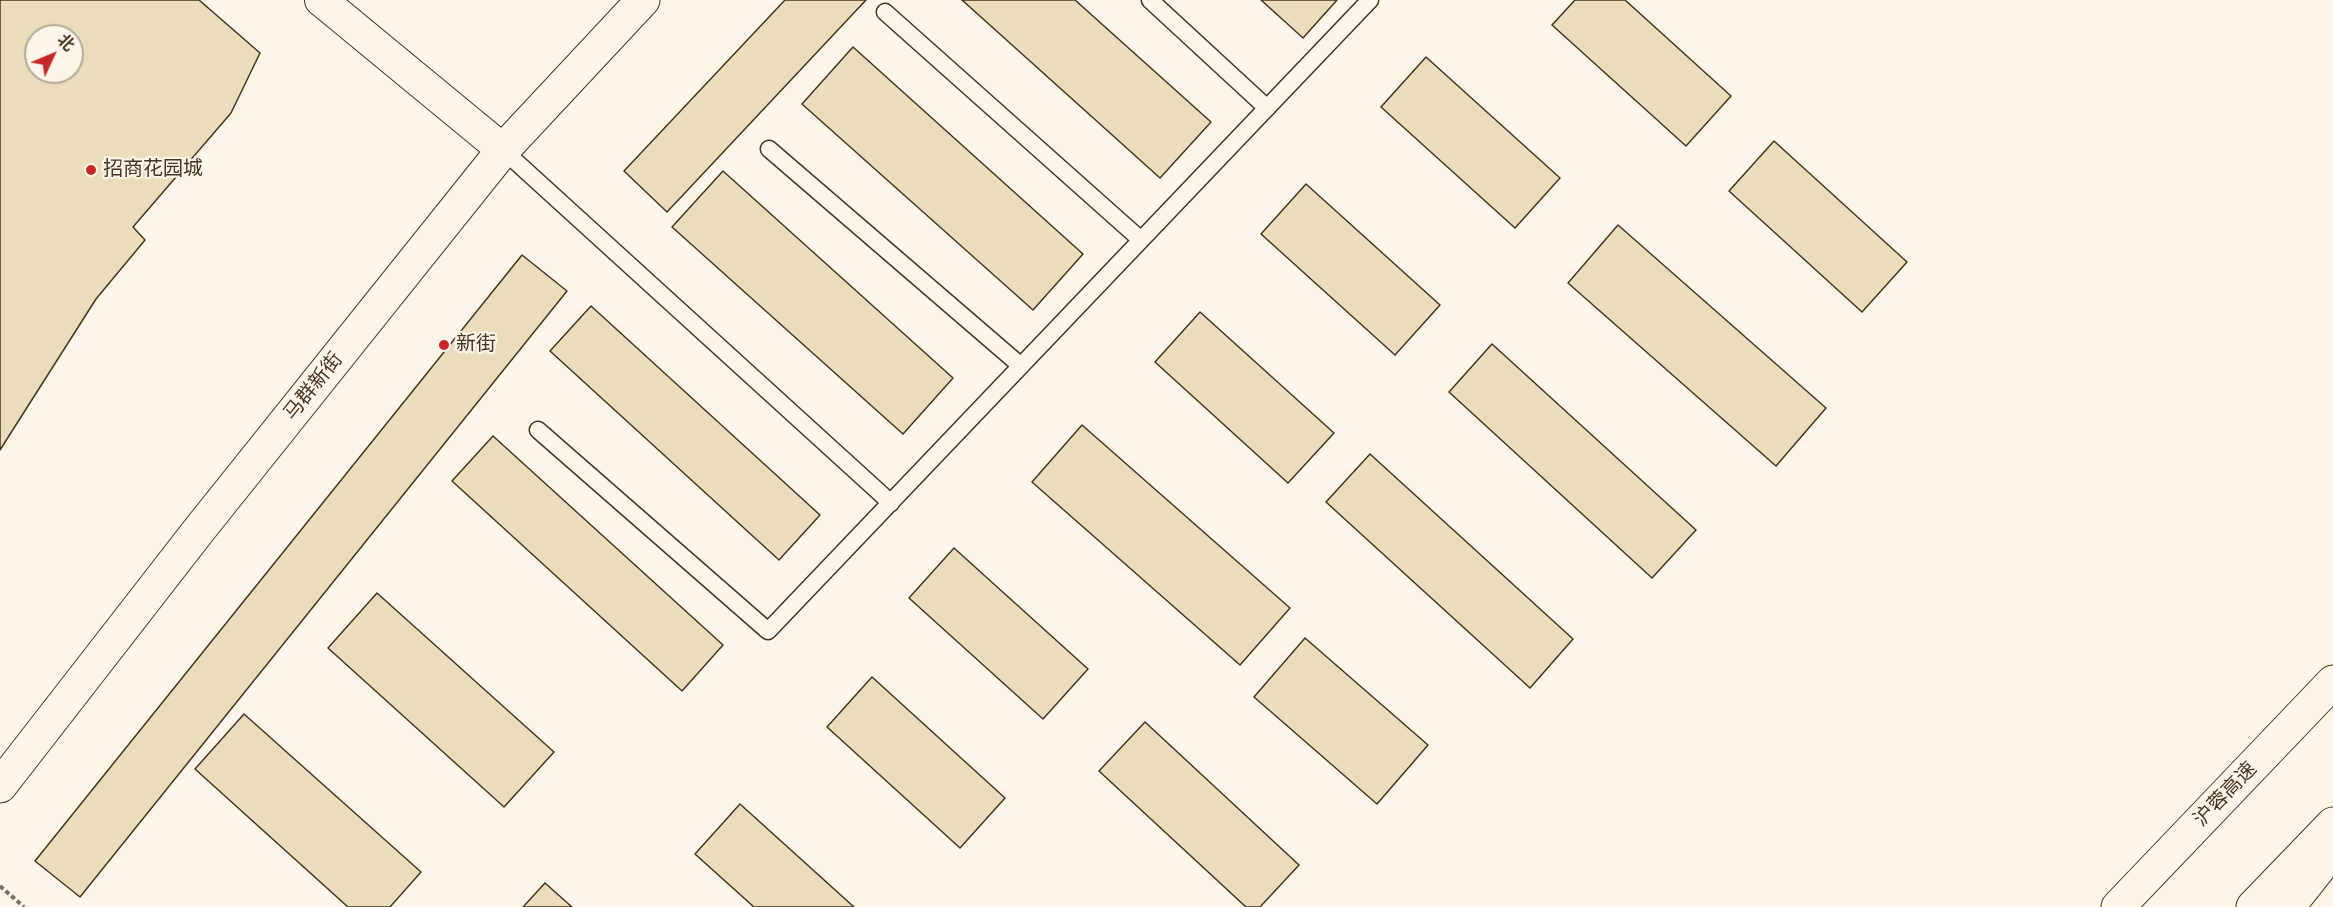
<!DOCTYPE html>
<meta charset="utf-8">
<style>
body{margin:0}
#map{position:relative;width:2333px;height:907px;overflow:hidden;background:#fbf6e9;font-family:"Roboto Condensed","Noto Sans SC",sans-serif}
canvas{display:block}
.north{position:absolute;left:24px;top:24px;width:60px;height:60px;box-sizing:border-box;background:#fbf6e9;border:2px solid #b4a999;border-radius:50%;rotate:46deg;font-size:16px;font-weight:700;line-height:24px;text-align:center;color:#4a3520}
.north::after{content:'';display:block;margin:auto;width:21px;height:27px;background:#c62828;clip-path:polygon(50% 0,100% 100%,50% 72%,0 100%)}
</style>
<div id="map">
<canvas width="2333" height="907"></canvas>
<div class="north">北</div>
</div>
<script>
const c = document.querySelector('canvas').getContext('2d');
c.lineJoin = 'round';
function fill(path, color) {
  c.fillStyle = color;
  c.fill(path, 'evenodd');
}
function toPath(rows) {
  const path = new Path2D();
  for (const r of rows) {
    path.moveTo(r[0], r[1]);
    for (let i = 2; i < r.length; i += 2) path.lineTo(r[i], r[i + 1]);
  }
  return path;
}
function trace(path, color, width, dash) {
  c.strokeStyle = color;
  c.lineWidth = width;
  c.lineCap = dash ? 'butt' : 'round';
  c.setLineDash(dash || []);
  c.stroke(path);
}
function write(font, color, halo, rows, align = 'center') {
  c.font = font + ' "Roboto Condensed","Noto Sans SC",sans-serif';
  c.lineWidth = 4.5;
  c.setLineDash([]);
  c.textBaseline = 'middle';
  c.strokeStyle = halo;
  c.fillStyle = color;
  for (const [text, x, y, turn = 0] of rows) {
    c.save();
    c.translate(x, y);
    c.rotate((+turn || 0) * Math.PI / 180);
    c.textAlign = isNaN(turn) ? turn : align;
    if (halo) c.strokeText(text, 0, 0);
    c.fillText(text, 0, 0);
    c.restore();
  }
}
const building = toPath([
 [0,0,199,0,260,53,231,113,133,227,145,240,96,299,0,450,0,0],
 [36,36,72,36,72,72,36,72,36,36],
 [785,0,866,0,667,212,624,171,785,0],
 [962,0,1075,0,1211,122,1160,178,962,0],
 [1261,0,1337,0,1303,38,1261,0],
 [1575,0,1625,0,1731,96,1686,146,1552,25,1575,0],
 [853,47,1083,254,1033,310,802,104,853,47],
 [1426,57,1560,178,1515,228,1381,107,1426,57],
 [1774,141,1907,262,1862,312,1729,191,1774,141],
 [723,171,953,378,903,434,672,227,723,171],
 [1306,184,1440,305,1395,355,1261,234,1306,184],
 [1618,225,1826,408,1776,466,1568,283,1618,225],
 [522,255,567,291,80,897,35,861,522,255],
 [591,306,820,515,779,560,550,351,591,306],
 [1200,312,1334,433,1288,483,1155,362,1200,312],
 [1492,344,1696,530,1652,578,1449,392,1492,344],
 [1082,425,1290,608,1240,665,1032,482,1082,425],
 [493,436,723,645,682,691,452,481,493,436],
 [1370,454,1573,639,1530,688,1326,502,1370,454],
 [954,548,1088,669,1043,719,909,598,954,548],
 [377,593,554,752,504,807,328,648,377,593],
 [1305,638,1428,745,1377,804,1254,697,1305,638],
 [872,677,1005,798,960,848,827,727,872,677],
 [244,714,421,872,390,907,348,907,195,769,244,714],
 [1145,722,1299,865,1260,907,1246,907,1099,771,1145,722],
 [740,804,854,907,754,907,695,854,740,804],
 [545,883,572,907,523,907,545,883]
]);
const path = toPath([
 [0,886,24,907]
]);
const service = toPath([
 [1150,0,1267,108],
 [885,12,1141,240],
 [769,149,1021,366],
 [503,150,891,503],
 [538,430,768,631,1370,0]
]);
const minor = toPath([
 [321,0,503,150]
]);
const secondary = toPath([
 [0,786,199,530,503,150,643,0]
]);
const motorway = toPath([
 [2118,907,2333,682],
 [2253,907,2333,824],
 [2288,907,2330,854]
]);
const markers = [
 [91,170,6,"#c62828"],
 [444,345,6,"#c62828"]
];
const poiNames = [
 ["招商花园城",103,170],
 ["新街",456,345]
];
const streetNames = [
 ["马群新街",314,387,-51],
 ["沪蓉高速",2226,795,-46]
];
fill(building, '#ecdcbc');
trace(building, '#4a3520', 1.5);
trace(service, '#4a3520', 19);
trace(minor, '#4a3520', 34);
trace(secondary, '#4a3520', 35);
trace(motorway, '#4a3520', 35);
trace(path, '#7f6f5c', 4, [4.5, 3]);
trace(service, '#fbf6e9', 16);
trace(minor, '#fbf6e9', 32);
trace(secondary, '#fbf6e9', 33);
trace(motorway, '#fbf6e9', 33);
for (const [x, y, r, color] of markers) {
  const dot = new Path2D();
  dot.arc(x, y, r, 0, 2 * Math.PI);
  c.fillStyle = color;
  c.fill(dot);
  trace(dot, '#fbf6e9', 2);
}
write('20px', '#4a3520', '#fbf6e9', poiNames, 'left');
write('20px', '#4a3520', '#fbf6e9', streetNames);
</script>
